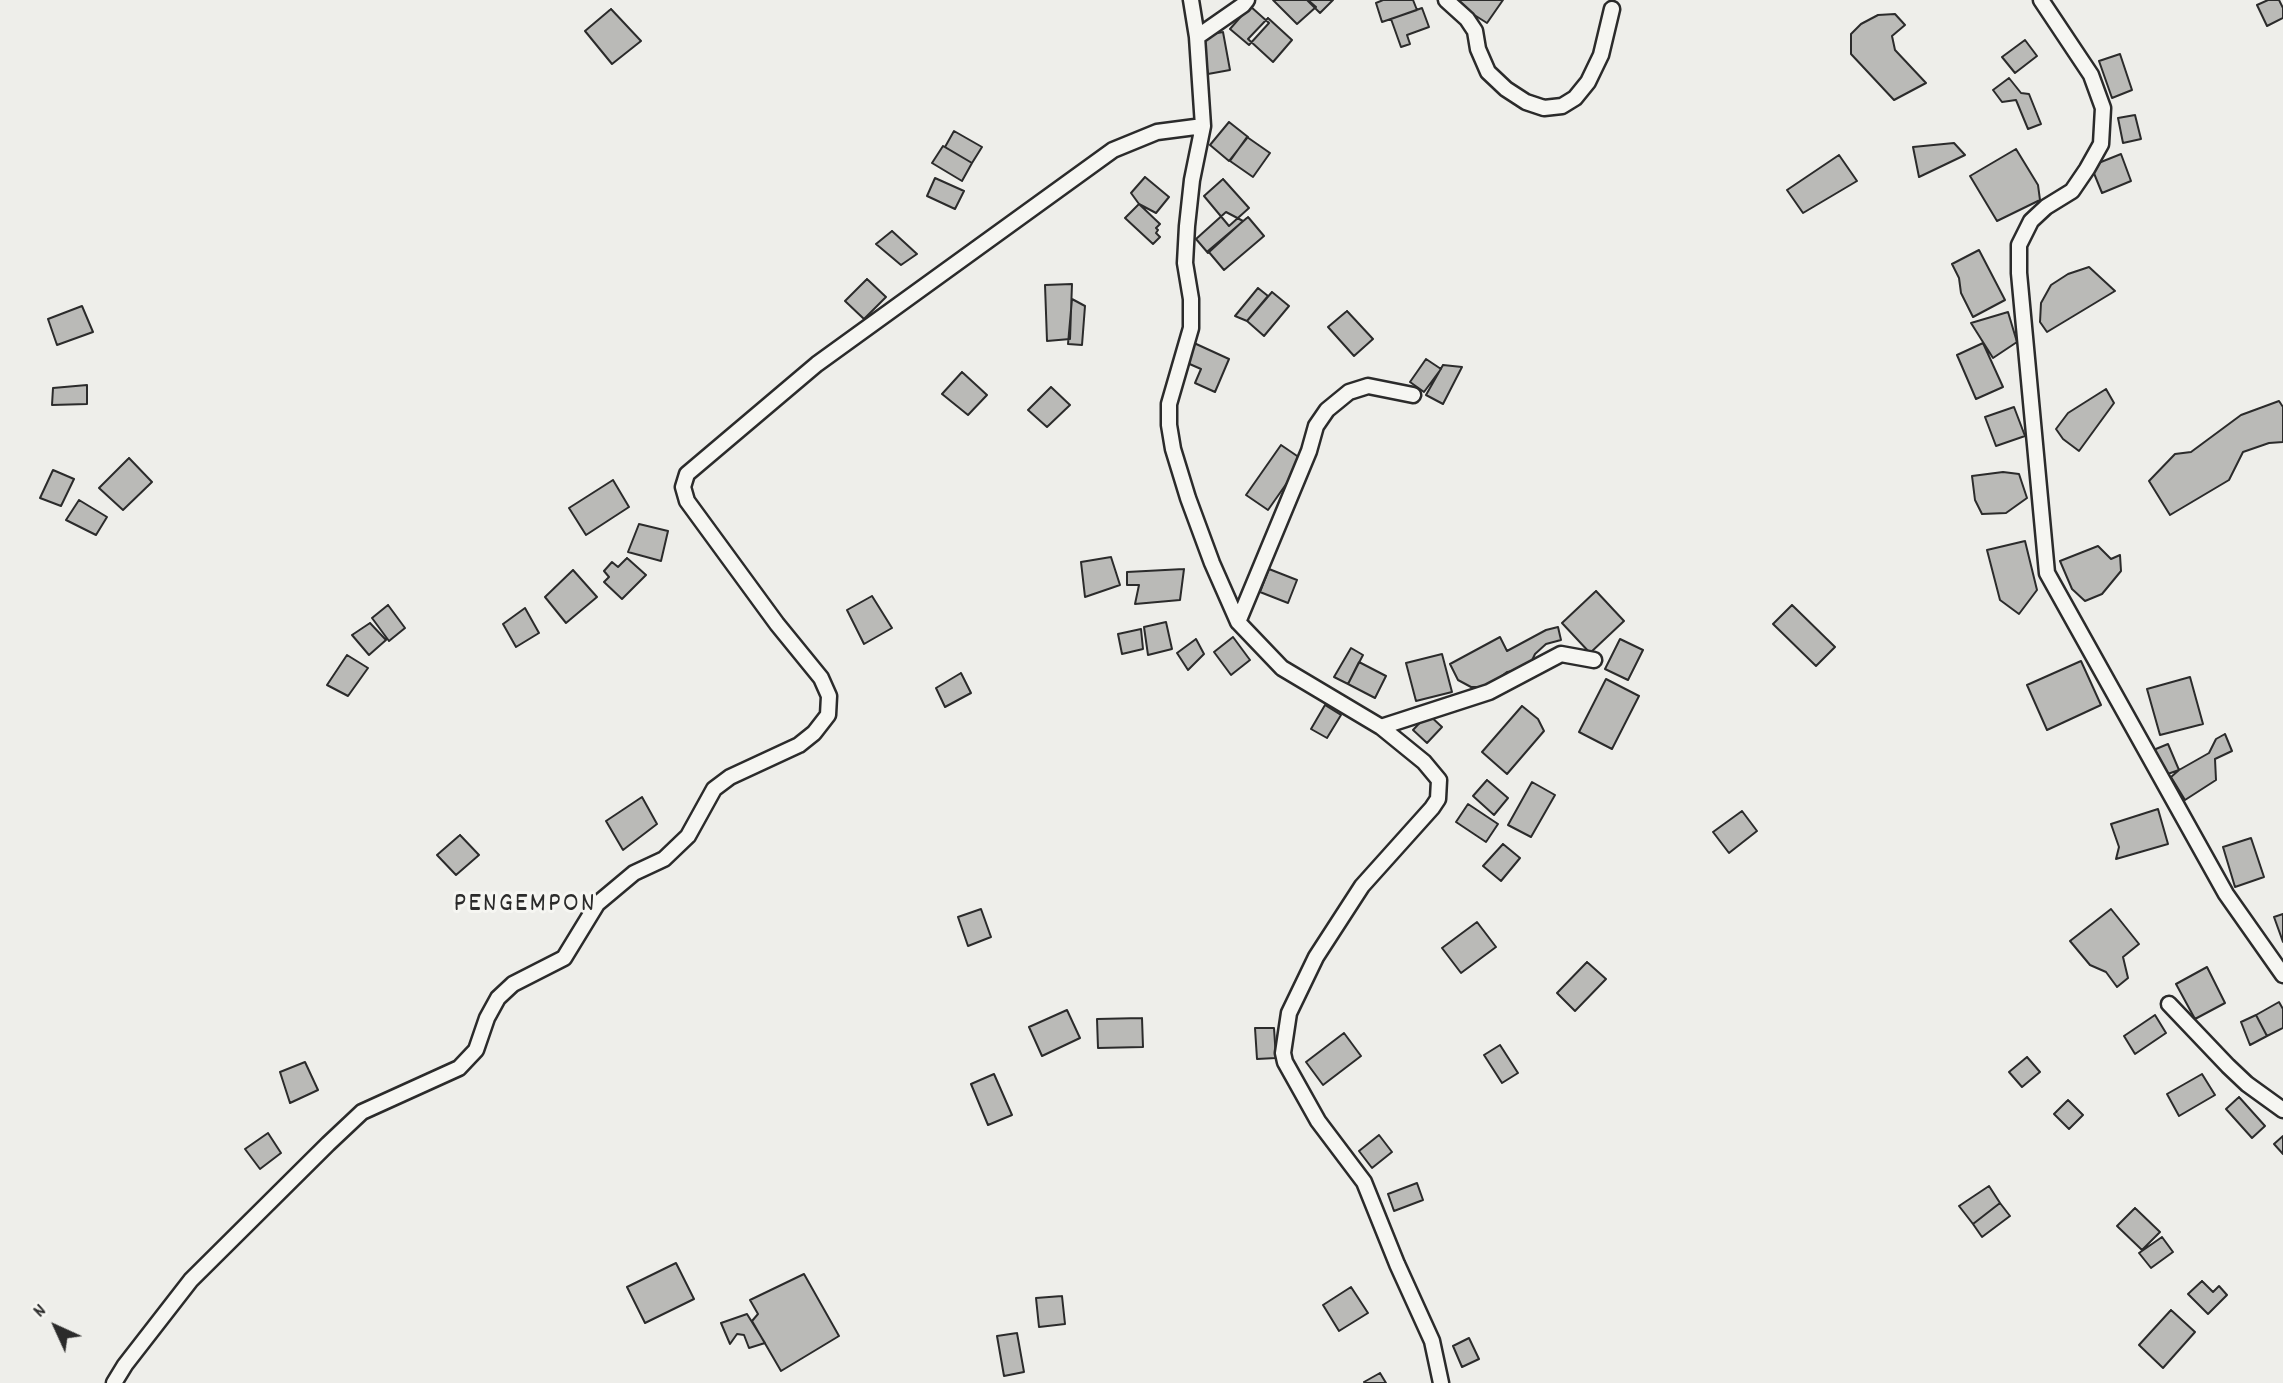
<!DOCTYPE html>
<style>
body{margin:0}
#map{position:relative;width:2283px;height:1383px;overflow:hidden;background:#eeeeea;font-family:Dekko,sans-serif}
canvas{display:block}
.north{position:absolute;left:21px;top:1292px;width:70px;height:70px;-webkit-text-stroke:5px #f6f6f2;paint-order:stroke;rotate:315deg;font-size:19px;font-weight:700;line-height:28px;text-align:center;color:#2b2b2b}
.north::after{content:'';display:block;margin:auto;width:24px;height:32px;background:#2b2b2b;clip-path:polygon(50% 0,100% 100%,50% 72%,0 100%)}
</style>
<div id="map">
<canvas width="2283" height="1383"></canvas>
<div class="north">N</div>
</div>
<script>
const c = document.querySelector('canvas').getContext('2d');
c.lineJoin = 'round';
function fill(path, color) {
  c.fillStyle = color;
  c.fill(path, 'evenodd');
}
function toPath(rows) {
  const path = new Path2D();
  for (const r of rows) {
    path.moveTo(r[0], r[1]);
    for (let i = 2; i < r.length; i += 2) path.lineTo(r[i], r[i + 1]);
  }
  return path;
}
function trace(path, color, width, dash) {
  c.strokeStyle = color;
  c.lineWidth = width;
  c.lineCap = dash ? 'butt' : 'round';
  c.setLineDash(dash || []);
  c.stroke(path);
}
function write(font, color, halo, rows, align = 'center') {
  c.font = font + ' Dekko,sans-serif';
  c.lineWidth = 6;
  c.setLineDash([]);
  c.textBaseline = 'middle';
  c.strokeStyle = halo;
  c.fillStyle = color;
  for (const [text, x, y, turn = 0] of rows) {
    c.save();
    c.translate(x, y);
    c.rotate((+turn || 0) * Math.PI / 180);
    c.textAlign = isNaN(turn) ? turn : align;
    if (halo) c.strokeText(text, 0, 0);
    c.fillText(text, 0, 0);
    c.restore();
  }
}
const building = toPath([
 [1273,0,1308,0,1316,7,1297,24,1273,0],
 [1307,0,1333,0,1320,13,1307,0],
 [1383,0,1413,0,1417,10,1382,22,1376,3,1383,0],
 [1460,0,1503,0,1487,23,1460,6,1460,0],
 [2268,0,2279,0,2283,8,2283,18,2267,26,2257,5,2268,0],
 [1250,6,1269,23,1249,45,1230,29,1250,6],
 [1422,8,1429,27,1407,35,1410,44,1401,47,1391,19,1422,8],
 [611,9,641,41,612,64,585,31,611,9],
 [1895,14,1905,25,1892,36,1895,50,1926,83,1894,100,1851,54,1851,34,1861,24,1878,15,1895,14],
 [1268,18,1292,40,1273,62,1248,39,1268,18],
 [1223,32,1230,70,1208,74,1201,36,1223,32],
 [2025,40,2037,56,2015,73,2002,57,2025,40],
 [2120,54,2132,90,2112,98,2099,61,2120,54],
 [2009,78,2021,93,2029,94,2041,124,2028,129,2016,100,2002,102,1993,90,2009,78],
 [2135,115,2141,139,2123,143,2118,118,2135,115],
 [1229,122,1248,137,1229,161,1210,145,1229,122],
 [954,131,982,147,972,163,945,147,954,131],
 [1247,137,1270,153,1253,177,1230,161,1247,137],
 [1954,143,1965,155,1919,177,1913,147,1954,143],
 [943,146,972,163,962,181,932,163,943,146],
 [2016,149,2038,185,2040,200,1997,221,1970,176,2016,149],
 [2121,154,2131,181,2102,193,2091,166,2121,154],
 [1839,155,1857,181,1803,213,1787,190,1839,155],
 [1145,177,1169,197,1156,213,1139,204,1131,193,1145,177],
 [935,178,964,191,955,209,927,196,935,178],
 [1223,179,1249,208,1229,226,1204,196,1223,179],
 [1139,204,1160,224,1156,228,1158,230,1156,233,1160,237,1153,244,1125,218,1139,204],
 [1226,212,1243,221,1208,253,1196,239,1226,212],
 [1248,217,1264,236,1224,270,1208,251,1248,217],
 [892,231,917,254,901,265,876,244,892,231],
 [1979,250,2005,300,1973,317,1961,293,1959,278,1952,264,1979,250],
 [2089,267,2115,291,2047,332,2040,322,2041,303,2051,285,2068,274,2089,267],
 [867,279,886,297,864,319,845,301,867,279],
 [1072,284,1070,339,1047,341,1045,285,1072,284],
 [1258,288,1268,296,1247,321,1235,316,1258,288],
 [1272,292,1289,306,1264,336,1247,321,1272,292],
 [1072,299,1085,306,1082,345,1068,344,1072,299],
 [82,306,93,332,57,345,48,319,82,306],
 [1347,311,1373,339,1354,356,1328,327,1347,311],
 [2008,312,2017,342,1993,358,1971,323,2008,312],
 [1194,343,1229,359,1215,392,1195,383,1201,369,1185,362,1194,343],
 [1983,343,2003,387,1976,399,1957,355,1983,343],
 [1426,359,1441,369,1424,392,1410,382,1426,359],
 [1443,365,1462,367,1443,404,1426,395,1443,365],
 [962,372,987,395,968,415,942,394,962,372],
 [87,385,87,404,52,405,53,388,87,385],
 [1051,387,1070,405,1047,427,1028,410,1051,387],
 [2106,389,2114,403,2079,451,2063,439,2056,429,2068,413,2106,389],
 [2279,401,2283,407,2283,442,2269,443,2243,452,2229,480,2170,515,2149,481,2175,454,2191,452,2241,415,2279,401],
 [2014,407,2025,436,1996,446,1985,417,2014,407],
 [1281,445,1303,460,1268,510,1246,495,1281,445],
 [129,458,152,482,123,510,99,488,129,458],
 [53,470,74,479,61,506,40,498,53,470],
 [2003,472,2019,474,2027,498,2006,513,1982,514,1975,500,1972,476,2003,472],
 [613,480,629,507,586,535,569,508,613,480],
 [79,500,107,517,96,535,66,520,79,500],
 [639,524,668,531,661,561,628,552,639,524],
 [2025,541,2037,590,2019,614,2000,600,1987,550,2025,541],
 [2098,546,2111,559,2120,555,2121,571,2102,594,2085,601,2072,589,2060,561,2098,546],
 [1111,557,1120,585,1085,597,1081,562,1111,557],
 [627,558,646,575,622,599,604,582,609,577,604,571,612,562,618,567,627,558],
 [1184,569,1180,600,1135,604,1139,585,1127,585,1127,572,1184,569],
 [1269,569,1297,580,1288,603,1260,592,1269,569],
 [573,570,597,597,566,623,545,597,573,570],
 [1596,591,1624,621,1590,653,1562,623,1596,591],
 [872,596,892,628,864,644,847,610,872,596],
 [388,605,405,628,389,641,372,618,388,605],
 [1792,605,1835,647,1816,666,1773,624,1792,605],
 [525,608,539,633,516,647,503,624,525,608],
 [1166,622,1172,649,1148,655,1144,627,1166,622],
 [370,623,386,640,369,655,352,635,370,623],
 [1558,627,1561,640,1546,644,1535,654,1528,669,1507,672,1487,687,1471,687,1458,680,1450,664,1500,637,1507,651,1546,630,1558,627],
 [1141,629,1143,649,1122,654,1118,634,1141,629],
 [1233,637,1250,660,1231,675,1214,652,1233,637],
 [1196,639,1204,654,1188,670,1177,653,1196,639],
 [1620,639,1643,650,1628,680,1605,669,1620,639],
 [1351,648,1363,655,1348,684,1334,677,1351,648],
 [1442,654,1452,692,1416,701,1406,663,1442,654],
 [347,655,368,668,348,696,327,685,347,655],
 [2081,661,2101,705,2047,730,2027,685,2081,661],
 [1359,662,1386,676,1375,698,1348,684,1359,662],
 [961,673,971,693,945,707,936,688,961,673],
 [2190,677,2203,724,2160,735,2147,689,2190,677],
 [1606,679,1639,696,1612,749,1579,732,1606,679],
 [1325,705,1341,715,1327,738,1311,729,1325,705],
 [1522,706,1538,719,1544,731,1507,774,1482,752,1522,706],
 [1428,714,1442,727,1427,743,1413,730,1428,714],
 [2225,734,2232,751,2215,759,2216,780,2185,800,2171,777,2179,770,2209,753,2216,739,2225,734],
 [2168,744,2179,770,2162,776,2151,751,2168,744],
 [1487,780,1508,798,1494,815,1473,796,1487,780],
 [1532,782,1555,795,1531,837,1508,825,1532,782],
 [642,797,657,824,623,850,606,821,642,797],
 [1468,804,1498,824,1486,842,1456,822,1468,804],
 [2158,809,2168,844,2116,859,2119,847,2111,824,2158,809],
 [1742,811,1757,831,1729,853,1713,832,1742,811],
 [460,835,479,855,456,875,437,855,460,835],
 [2251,838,2264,877,2235,887,2223,847,2251,838],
 [1503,844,1520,858,1501,881,1483,866,1503,844],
 [981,909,991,937,968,946,958,917,981,909],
 [2111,909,2139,944,2123,957,2128,978,2117,987,2106,972,2090,965,2070,941,2111,909],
 [2283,914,2283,942,2274,917,2283,914],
 [1477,922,1496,947,1461,973,1442,948,1477,922],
 [1587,962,1606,979,1575,1011,1557,993,1587,962],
 [2207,967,2225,1003,2195,1019,2176,984,2207,967],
 [2279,1002,2283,1009,2283,1028,2267,1036,2256,1015,2279,1002],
 [1067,1010,1080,1038,1042,1056,1029,1027,1067,1010],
 [2155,1015,2166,1033,2135,1054,2124,1036,2155,1015],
 [2256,1015,2267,1036,2250,1045,2241,1022,2256,1015],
 [1142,1018,1143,1047,1098,1048,1097,1019,1142,1018],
 [1255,1028,1274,1028,1276,1058,1257,1059,1255,1028],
 [1344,1033,1361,1056,1323,1085,1306,1062,1344,1033],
 [1500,1045,1518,1073,1502,1083,1484,1055,1500,1045],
 [2027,1057,2040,1072,2022,1087,2009,1072,2027,1057],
 [305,1062,318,1090,290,1103,280,1072,305,1062],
 [994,1074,1012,1115,988,1125,971,1084,994,1074],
 [2202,1074,2215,1095,2179,1116,2167,1094,2202,1074],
 [2239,1097,2265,1126,2252,1138,2226,1109,2239,1097],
 [2068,1100,2083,1115,2069,1129,2054,1114,2068,1100],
 [268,1133,281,1153,260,1169,245,1149,268,1133],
 [1379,1135,1392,1152,1372,1168,1359,1151,1379,1135],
 [2283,1136,2283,1154,2274,1144,2283,1136],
 [1417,1183,1423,1200,1394,1211,1388,1194,1417,1183],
 [1989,1186,2000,1203,1973,1224,1959,1206,1989,1186],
 [2000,1203,2010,1216,1982,1237,1973,1224,2000,1203],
 [2135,1208,2160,1232,2142,1250,2117,1226,2135,1208],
 [2162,1237,2173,1252,2151,1268,2139,1253,2162,1237],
 [676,1263,694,1299,645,1323,627,1287,676,1263],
 [804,1274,839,1336,781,1371,752,1321,758,1314,750,1300,804,1274],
 [2202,1281,2213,1292,2219,1286,2227,1295,2208,1314,2188,1294,2202,1281],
 [1351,1287,1368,1313,1339,1331,1323,1305,1351,1287],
 [1062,1296,1065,1324,1039,1327,1036,1298,1062,1296],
 [2171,1310,2195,1332,2163,1368,2139,1345,2171,1310],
 [747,1314,765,1343,749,1348,744,1335,737,1334,730,1344,721,1323,747,1314],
 [1017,1333,1024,1372,1004,1376,997,1336,1017,1333],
 [1469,1338,1479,1359,1462,1367,1453,1346,1469,1338],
 [1380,1373,1386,1383,1365,1383,1364,1382,1380,1373]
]);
const minor = toPath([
 [1191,0,1197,37,1203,126,1192,180,1187,226,1185,263,1191,299,1191,328,1169,404,1169,425,1173,449,1188,498,1212,563,1238,622,1282,668,1381,727,1424,762,1439,780,1438,799,1432,808,1362,886,1316,957,1289,1013,1283,1053,1285,1062,1318,1121,1364,1182,1397,1264,1432,1341,1441,1383],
 [1446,0,1467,19,1475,31,1478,49,1488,72,1506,89,1526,102,1544,108,1562,106,1575,98,1588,82,1601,55,1612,9],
 [2041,0,2091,75,2103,108,2101,144,2087,169,2072,191,2046,207,2031,221,2019,245,2019,273,2047,573,2226,894,2283,975],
 [1197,37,1243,5,1247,0],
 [1238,622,1309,451,1316,426,1327,410,1349,392,1368,386,1413,395],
 [1381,727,1489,692,1561,654,1594,660],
 [2169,1004,2228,1066,2247,1084,2283,1110],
 [114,1383,125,1365,191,1280,328,1144,362,1112,459,1068,476,1050,487,1018,498,998,513,984,564,958,597,904,634,873,664,859,688,836,714,789,730,777,799,745,814,733,828,715,829,696,821,678,777,624,687,501,683,487,687,474,817,364,1113,150,1157,132,1203,126]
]);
const quarterNames = [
 ["PENGEMPON",525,906]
];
fill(building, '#babab7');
trace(building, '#2b2b2b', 2);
trace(minor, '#2b2b2b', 19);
trace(minor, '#f6f6f2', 14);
c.letterSpacing = '2px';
write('28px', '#2b2b2b', '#f6f6f2', quarterNames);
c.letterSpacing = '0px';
</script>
